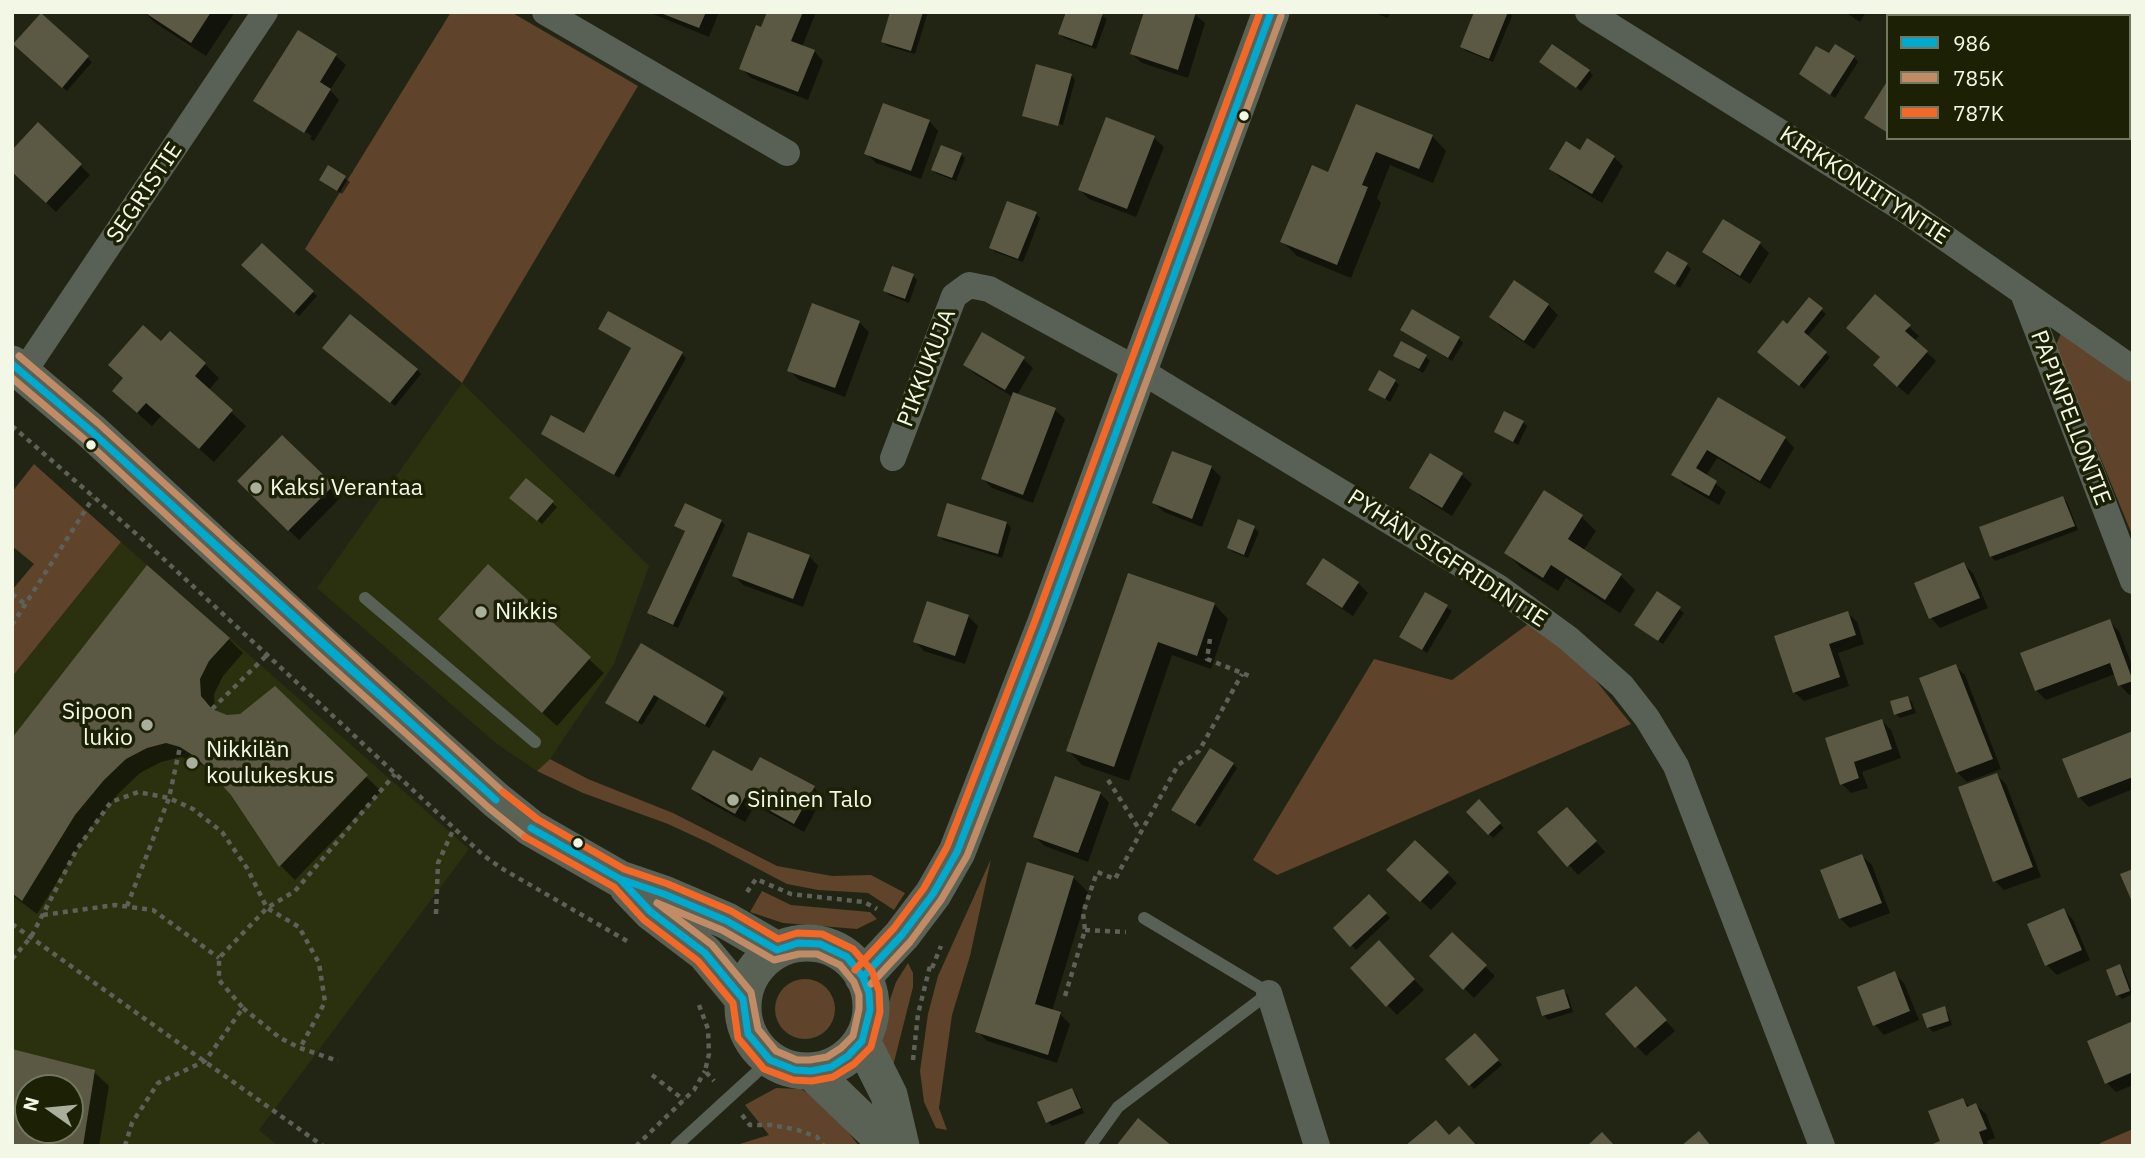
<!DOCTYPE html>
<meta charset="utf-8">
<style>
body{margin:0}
#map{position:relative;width:2145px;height:1158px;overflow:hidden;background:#222514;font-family:"IBM Plex Sans",sans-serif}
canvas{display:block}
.frame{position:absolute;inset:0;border:14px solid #f3f7e6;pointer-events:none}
.legend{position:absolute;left:1886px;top:14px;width:245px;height:126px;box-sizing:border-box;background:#1c2105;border:2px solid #72775f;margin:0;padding:9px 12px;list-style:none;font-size:21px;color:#f3f7e6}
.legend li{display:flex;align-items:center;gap:14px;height:35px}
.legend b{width:35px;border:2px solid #72775f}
.north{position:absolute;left:14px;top:1074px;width:70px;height:70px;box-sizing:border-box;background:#1c2105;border:2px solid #72775f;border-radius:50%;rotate:285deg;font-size:19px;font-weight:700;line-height:28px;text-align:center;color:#f3f7e6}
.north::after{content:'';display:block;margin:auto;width:24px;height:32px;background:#aaae9c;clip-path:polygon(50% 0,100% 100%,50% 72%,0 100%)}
</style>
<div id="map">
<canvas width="2145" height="1158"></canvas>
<div class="frame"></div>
<ul class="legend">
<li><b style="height:9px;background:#00a9ce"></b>986</li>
<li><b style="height:9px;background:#c18c65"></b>785K</li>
<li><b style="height:9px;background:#f36827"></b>787K</li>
</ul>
<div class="north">N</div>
</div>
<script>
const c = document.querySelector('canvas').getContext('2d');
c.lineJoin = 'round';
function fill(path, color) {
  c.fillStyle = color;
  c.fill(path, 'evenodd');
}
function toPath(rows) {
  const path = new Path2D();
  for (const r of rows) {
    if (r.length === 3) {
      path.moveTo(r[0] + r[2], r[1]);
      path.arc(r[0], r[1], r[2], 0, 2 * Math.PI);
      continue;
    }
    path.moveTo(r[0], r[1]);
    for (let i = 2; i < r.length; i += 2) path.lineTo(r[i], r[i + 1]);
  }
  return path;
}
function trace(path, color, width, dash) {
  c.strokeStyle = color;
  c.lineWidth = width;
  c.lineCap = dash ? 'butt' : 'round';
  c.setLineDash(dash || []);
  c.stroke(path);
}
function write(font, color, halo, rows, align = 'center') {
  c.font = font + ' "IBM Plex Sans",sans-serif';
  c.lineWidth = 7;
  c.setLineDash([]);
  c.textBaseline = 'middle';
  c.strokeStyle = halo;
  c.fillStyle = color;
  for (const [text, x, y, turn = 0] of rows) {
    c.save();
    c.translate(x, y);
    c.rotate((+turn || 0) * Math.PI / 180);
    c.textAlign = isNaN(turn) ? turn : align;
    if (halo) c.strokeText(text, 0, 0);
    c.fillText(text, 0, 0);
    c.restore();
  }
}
const built = toPath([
 [462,383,649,566,614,664,550,759,537,771,497,744,317,588],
 [121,542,469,849,259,1130,278,1146,12,1146,12,677],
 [28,1088,70,1088,70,1130,28,1130]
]);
const green = toPath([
 [451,12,511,12,638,86,462,383,305,249],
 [2062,331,2133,381,2133,537,2055,347],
 [34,464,121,542,12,677,12,590,34,564,12,546,12,492],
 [1528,624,1580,661,1631,724,1277,875,1253,860,1374,659,1452,680],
 [550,759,588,779,673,813,777,866,832,876,871,875,905,893,894,910,868,893,818,890,787,884,709,843,668,824,583,793,537,771],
 [991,859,970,956,952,1015,939,1108,947,1130,936,1128,924,1102,920,1071,928,1014,938,976],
 [762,891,791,905,870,912,877,919,857,929,783,923,750,912],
 [908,963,913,973,913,987,892,1070,881,1040,886,1011,896,982],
 [805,1009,30],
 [776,1088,801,1089,825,1103,859,1146,733,1146,769,1135,745,1105],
 [2133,1129,2133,1146,2099,1146,2100,1143]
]);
const shadow = toPath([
 [144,12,235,12,206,56,154,22],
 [648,12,719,12,709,37],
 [769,12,816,12,802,47,814,51,823,61,808,100,751,78,741,68],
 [892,12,928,12,915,54,887,46,883,41],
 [1067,12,1096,12,1107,19,1096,49,1064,38,1060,34],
 [1140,12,1192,12,1205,23,1188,78,1142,63,1132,54,1145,14],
 [1372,12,1390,12,1388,18],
 [1476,12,1509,12,1512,16,1493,62,1466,51,1462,47],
 [1845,12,1866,12,1860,22],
 [1950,12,2017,12,2015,16,1947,16],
 [41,16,92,62,67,91,16,44],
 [299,32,336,56,346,65,330,90,339,100,314,141,310,139,312,136,264,106,264,109,256,101],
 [2129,52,2133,55,2133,74,2129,79],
 [1830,56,1854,57,1858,62,1835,98,1801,74],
 [1546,66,1589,71,1593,75,1581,91],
 [1071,75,1075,80,1063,125,1027,115,1027,118,1024,115],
 [1357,106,1432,136,1446,151,1433,183,1390,165,1377,198,1381,203,1351,278,1297,256,1282,241,1329,174],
 [929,121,938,131,921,179,876,163,866,153],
 [38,125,90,175,56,212,12,170],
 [1154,138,1164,147,1136,217,1089,199,1080,190],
 [1581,152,1614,157,1623,166,1602,203,1561,178,1551,169],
 [961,154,965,158,956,181,937,174,933,170],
 [328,167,350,182,342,194,321,180],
 [1036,214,1040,218,1023,262,995,252,991,247],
 [1760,244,1769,253,1750,284,1714,261,1704,252],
 [262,245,317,296,299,316,244,265],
 [1687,265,1691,269,1680,288,1656,272],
 [913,276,917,280,909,303,889,295,885,291],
 [1515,282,1548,305,1558,315,1534,349,1501,327,1491,317],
 [1875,297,1919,336,1914,341,1936,361,1908,395,1884,375],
 [1809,299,1826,314,1807,337,1830,357,1804,389,1763,356],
 [859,322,869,332,845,397,799,380,789,370],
 [600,329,682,354,686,358,619,478,543,433,585,435,633,349],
 [1402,330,1459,338,1463,343,1452,361],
 [161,343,205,364,219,378,208,391,246,426,214,462,161,416,152,426,128,405],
 [329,352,417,370,421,374,395,406],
 [1395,355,1426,357,1430,361,1423,373],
 [1023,359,1033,368,1017,395,1055,410,1065,419,1033,503,992,488,983,479,1013,397,975,374,965,365],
 [1395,381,1399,385,1390,402,1371,390],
 [1718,399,1785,438,1794,448,1770,489,1717,458,1706,476,1726,492,1719,505,1683,484,1674,474],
 [1523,422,1527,426,1518,445,1496,432],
 [282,437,342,496,299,540,239,481],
 [1431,455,1462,475,1472,484,1452,516,1421,497,1412,487],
 [1211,467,1221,477,1202,527,1164,512,1154,503],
 [527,480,557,507,542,524,516,502],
 [2063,498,2067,502,2078,530,1995,561,1991,556],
 [1582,517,1596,531,1583,551,1621,576,1635,590,1620,613,1566,578,1558,591,1520,567,1506,552],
 [721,521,725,525,678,628,653,617,649,612,686,532,676,525],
 [1239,522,1254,528,1259,532,1248,558,1233,552,1229,548],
 [1007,523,1011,528,1002,558,943,540,939,535],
 [809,556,818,566,803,607,743,585,734,575],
 [1324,560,1358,583,1368,593,1353,616,1318,593,1309,584],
 [1964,564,1973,573,1988,608,1940,628,1931,618],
 [488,567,604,673,557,726,455,634],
 [1129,575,1214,604,1228,619,1211,669,1172,655,1129,781,1082,765,1068,750],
 [1657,593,1684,613,1663,644,1641,629],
 [1426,594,1452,611,1427,653,1401,636],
 [1848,613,1857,622,1864,644,1838,653,1849,686,1804,701,1794,692],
 [968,616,978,626,965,664,924,651,915,641],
 [2109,621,2119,631,2133,668,2133,694,2129,695,2120,685,2115,674,2046,700,2036,690],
 [229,639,243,653,223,676,214,694,215,712,227,717,241,715,274,688,381,791,295,880,281,866,232,794,211,771,196,761,181,757,161,762,140,773,118,794,89,830,37,914,12,895,12,741],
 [641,645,727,698,709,728,659,698,642,725,607,703],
 [1955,666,1965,675,2001,769,1967,782,1957,772],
 [1907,698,1912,702,1916,713,1900,718,1896,714],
 [1882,721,1891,730,1901,758,1862,772,1868,788,1851,793,1842,784,1827,740],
 [2133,733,2133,789,2089,807,2079,797],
 [1233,764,1237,768,1200,827,1178,814],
 [753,774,814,788,823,797,804,832,755,805,745,822,703,799,693,789],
 [1997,775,2006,784,2041,877,2004,890,1995,881],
 [1100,793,1109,803,1088,862,1045,846,1035,837],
 [1479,802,1504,828,1493,838,1469,812],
 [1576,818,1605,852,1578,875,1540,833],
 [1415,842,1457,883,1431,910,1388,870],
 [1862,856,1872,865,1890,913,1850,928,1840,918],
 [1028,864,1074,878,1088,892,1052,1011,1060,1014,1070,1024,1057,1063,987,1041,977,1031],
 [1369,896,1390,918,1356,950,1336,929],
 [2064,910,2073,920,2090,960,2057,975,2047,965],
 [1452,934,1495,976,1474,998,1431,956],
 [1388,952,1424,990,1397,1015,1352,968],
 [2120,967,2124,971,2133,994,2122,999,2118,995],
 [1894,973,1904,983,1919,1020,1884,1035,1875,1025],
 [1564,991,1568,995,1573,1012,1548,1020,1544,1015],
 [1645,998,1675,1031,1646,1056,1607,1014],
 [1944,1008,1948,1013,1952,1025,1933,1032,1928,1027],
 [2133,1023,2133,1085,2116,1092,2107,1083],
 [1479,1039,1502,1065,1474,1089,1470,1085],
 [12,1051,94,1072,109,1086,99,1146,12,1146],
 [28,1088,70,1088,70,1130,28,1130],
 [1072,1090,1076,1094,1084,1113,1052,1126,1048,1122],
 [1963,1100,1970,1107,1976,1105,1986,1114,1995,1138,1987,1141,1989,1146,1933,1146,1942,1142]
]);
const building = toPath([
 [144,12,211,12,191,43],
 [658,12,706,12,699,28],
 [767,12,803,12,791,41,815,50,798,92,739,69,756,25,761,27],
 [890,12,923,12,911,51,881,42],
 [1066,12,1103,13,1092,46,1058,34],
 [1144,12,1196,12,1178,70,1130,54],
 [1474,12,1508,12,1489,59,1460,47],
 [1948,12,2002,12,2000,16,1945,16],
 [41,13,89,56,62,88,13,44],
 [298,30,337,54,320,82,331,89,304,133,253,101],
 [1552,44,1590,70,1576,88,1539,62],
 [1835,44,1855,56,1830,95,1799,74,1816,46,1829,53],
 [1036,64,1072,74,1058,126,1022,116],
 [1888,80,1888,133,1864,118],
 [883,103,930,120,911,171,864,154],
 [1356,104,1433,135,1419,169,1376,152,1362,185,1368,187,1337,265,1280,242,1312,165,1328,172],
 [1106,117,1155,136,1127,209,1078,190],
 [38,122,82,164,46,203,12,172,12,150],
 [1587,138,1615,156,1592,194,1549,169,1566,141,1580,150],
 [941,145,962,153,952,178,931,170],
 [328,165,346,176,337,191,319,180],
 [1007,201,1037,212,1018,259,989,248],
 [1723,219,1761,242,1740,276,1702,252],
 [262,243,314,291,294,313,241,265],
 [1667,251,1688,263,1675,285,1654,272],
 [892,266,914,274,905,299,883,291],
 [1514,280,1549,304,1524,341,1489,317],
 [1875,294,1911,325,1905,331,1928,351,1897,387,1873,365,1880,357,1846,328],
 [1809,297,1823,308,1804,332,1827,352,1799,386,1757,352,1783,320,1787,324],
 [812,303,860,321,835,388,787,371],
 [1412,309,1460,337,1448,358,1400,330],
 [608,311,683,352,614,475,541,434,551,415,584,433,631,348,598,329],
 [350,314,418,369,390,403,322,348],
 [143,325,161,341,170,331,206,363,195,376,233,410,199,449,146,403,137,413,112,391,123,378,108,365],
 [982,332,1025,357,1005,390,963,365],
 [1401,341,1427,355,1419,369,1393,356],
 [1379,370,1396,380,1385,399,1368,390],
 [1013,392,1056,408,1023,495,981,479],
 [1718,397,1786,437,1760,481,1707,450,1696,468,1717,481,1709,496,1671,475],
 [1504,411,1524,421,1513,442,1494,432],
 [282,435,334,485,288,531,237,481],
 [1172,451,1212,466,1192,519,1152,503],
 [1430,453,1463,473,1442,508,1409,488],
 [526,478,554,501,537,521,509,498],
 [1544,490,1583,515,1568,539,1622,574,1605,600,1551,565,1543,578,1504,553],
 [2063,496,2075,526,1990,557,1979,527],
 [685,503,722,520,673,625,647,613,685,531,674,526],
 [947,503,1007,522,998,554,937,536],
 [1238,519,1255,526,1244,555,1227,548],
 [748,532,810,555,793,599,732,576],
 [1323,558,1359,582,1342,608,1306,584],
 [1964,562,1980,598,1929,619,1914,583],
 [488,564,591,657,542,713,438,619],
 [147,565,230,638,209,661,200,679,201,696,212,709,227,715,240,714,275,686,368,775,279,867,231,795,197,758,180,747,166,743,147,748,126,759,104,780,75,815,22,901,12,893,12,738],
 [1128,573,1215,603,1197,656,1158,642,1114,767,1066,751],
 [1657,591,1681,607,1658,641,1634,625],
 [1425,592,1448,605,1422,650,1399,637],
 [927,601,969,615,955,656,913,642],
 [1848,611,1856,635,1829,644,1840,677,1793,693,1774,636],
 [2110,619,2133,681,2118,686,2110,663,2035,691,2020,653],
 [641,643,724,692,705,725,654,695,638,722,605,703],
 [1956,664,1993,759,1956,773,1919,678],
 [1908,696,1912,709,1894,715,1890,701],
 [1882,719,1892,749,1854,762,1859,778,1840,785,1825,738],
 [2133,731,2133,777,2078,798,2062,759],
 [1210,748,1234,763,1195,824,1171,810],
 [713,750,752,771,760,757,815,786,794,824,745,797,735,814,691,789],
 [1997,773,2033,867,1993,882,1958,787],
 [1055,776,1101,792,1078,853,1033,837],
 [1479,799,1501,823,1488,835,1466,812],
 [1567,807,1597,841,1567,867,1537,832],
 [1415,840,1449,872,1420,902,1386,870],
 [1862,854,1882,903,1839,919,1820,870],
 [1027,862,1074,876,1035,1004,1061,1012,1048,1055,975,1032],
 [2133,869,2133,904,2120,874],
 [1369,894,1387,913,1350,947,1333,928],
 [2064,908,2082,950,2045,966,2027,924],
 [1452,932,1487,965,1463,990,1429,956],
 [1379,940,1415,979,1386,1007,1350,968],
 [2120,964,2130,991,2116,996,2106,970],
 [1895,971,1910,1011,1873,1026,1857,987],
 [1636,986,1667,1020,1635,1048,1605,1014],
 [1564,989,1570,1008,1542,1016,1536,997],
 [1945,1006,1949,1021,1927,1028,1922,1014],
 [2133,1021,2133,1072,2105,1084,2087,1041],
 [1475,1033,1499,1060,1469,1086,1445,1059],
 [12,1049,95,1070,83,1146,12,1146],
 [28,1088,70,1088,70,1130,28,1130],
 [1072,1088,1081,1108,1046,1123,1037,1102],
 [1963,1098,1967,1107,1976,1103,1987,1129,1979,1132,1984,1146,1928,1146,1940,1141,1928,1111],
 [1138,1118,1172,1146,1116,1146],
 [1436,1120,1449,1135,1459,1126,1477,1146,1405,1146],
 [1699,1131,1711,1146,1681,1146],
 [1602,1132,1615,1146,1587,1146]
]);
const path = toPath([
 [12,426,141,538,483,855,501,868,627,941],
 [12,594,25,604],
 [12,625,93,498],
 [1210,639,1207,659,1252,677],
 [212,709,266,656],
 [1108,780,1141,832],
 [747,892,756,879,791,894,864,902,877,909],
 [127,906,169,798,180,747],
 [436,914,438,863,454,828],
 [43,915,115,905,153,910,219,958],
 [12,924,323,1146],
 [1085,930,1126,932],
 [12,959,31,937,77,849,111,802,138,792,169,798,193,809,222,832,247,868,267,908,299,927,319,963,325,1002,300,1048],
 [932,968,941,946],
 [1065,996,1085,930,1083,913,1097,872,1115,879,1178,765,1199,751,1242,674],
 [699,1005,708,1029,709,1054,705,1071,714,1081],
 [243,1008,280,1038,300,1048,338,1061],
 [913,1060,918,1014,930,966],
 [652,1075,684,1100],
 [742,1115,750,1125,772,1125,798,1130,817,1137,824,1146],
 [125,1146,132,1123,158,1083,205,1061,243,1008,219,980,219,958,267,908,295,891,395,774],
 [636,1146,694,1090,705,1071]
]);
const lane = toPath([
 [365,598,535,742],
 [676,1146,770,1060],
 [1090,1146,1118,1107,1269,993,1144,918]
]);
const street = toPath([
 [545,12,787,153],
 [1588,12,1911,214,2133,369],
 [2023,293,2133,581],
 [23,373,265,12],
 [893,458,954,296,969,285,989,289,1156,380,1498,587,1569,639,1622,686,1647,718,1676,766,1822,1146],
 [1269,993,1317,1146]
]);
const secondary = toPath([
 [12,364,91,431,323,645,496,800,531,828,620,879,664,894,727,921,777,950],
 [628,888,651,912,705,953,743,999],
 [807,1007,64],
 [863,977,902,935,933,894,957,852,1045,625,1271,12],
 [862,1041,889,1095,901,1146],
 [811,1071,889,1146]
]);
const bus1 = toPath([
 [12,364,91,431],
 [12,364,91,431],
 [91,431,496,800],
 [91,431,323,645,496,800],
 [531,828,620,879],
 [531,828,620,879],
 [620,879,664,894,727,921,777,950,798,943,820,944,847,957,863,977,869,993,870,1010,862,1041,848,1056,831,1067,811,1071,795,1070,770,1060,748,1034,743,999,705,953,651,912,620,879],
 [863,977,902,935,933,894,957,852,1045,625,1271,12]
]);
const bus2 = toPath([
 [19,356,98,423,503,792,537,819],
 [12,378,84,439,316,653,489,808,525,837],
 [657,903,722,930,774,960,799,954,817,954,840,965,854,982,859,995,859,1009,853,1036,841,1048,827,1057,810,1060,797,1060,776,1051,758,1029,751,992,712,945,657,903],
 [871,984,910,942,941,900,967,856,1055,629,1281,16]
]);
const bus3 = toPath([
 [503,792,537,819,624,869,668,884,731,911,778,939,797,933,822,934,853,949,872,971,879,991,880,1012,871,1047,854,1064,833,1077,812,1081,793,1080,764,1069,738,1038,733,1003,698,961,644,920,614,887,525,837],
 [855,970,894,928,924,888,947,847,1035,621,1260,12]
]);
const markers = [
 [1244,116,6,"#f3f7e6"],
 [91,445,6,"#f3f7e6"],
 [256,488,7,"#aaae9c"],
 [481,612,7,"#aaae9c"],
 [147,725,7,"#aaae9c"],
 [192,763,7,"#aaae9c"],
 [733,800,7,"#aaae9c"],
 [578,843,6,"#f3f7e6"]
];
const streetNames = [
 ["KIRKKONIITYNTIE",1864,186,33],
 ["SEGRISTIE",145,193,-56],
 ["PIKKUKUJA",927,368,-69],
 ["PAPINPELLONTIE",2070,418,69],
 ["PYHÄN SIGFRIDINTIE",1447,559,33]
];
const poiNames = [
 ["Kaksi Verantaa",270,488],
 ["Nikkis",495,612],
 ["Sipoon",133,712,"right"],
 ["lukio",133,738,"right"],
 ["Nikkilän",206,750],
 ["koulukeskus",206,776],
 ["Sininen Talo",747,800]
];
fill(built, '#2b310f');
fill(green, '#5f432a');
fill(shadow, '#0007');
fill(building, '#5b5844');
trace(path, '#5e6158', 4.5, [5, 5]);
trace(lane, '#596055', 12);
trace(street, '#596055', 26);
trace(secondary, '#5a6155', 37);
trace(bus1, '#00a9ce', 7);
trace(bus2, '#c18c65', 7);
trace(bus3, '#f36827', 7);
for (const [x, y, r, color] of markers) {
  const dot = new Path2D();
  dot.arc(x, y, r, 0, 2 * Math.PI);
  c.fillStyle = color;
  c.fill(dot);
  trace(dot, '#1c2105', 2.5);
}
write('23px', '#f3f7e6', '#1c2105', streetNames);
write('23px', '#f3f7e6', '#1c2105', poiNames, 'left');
</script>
